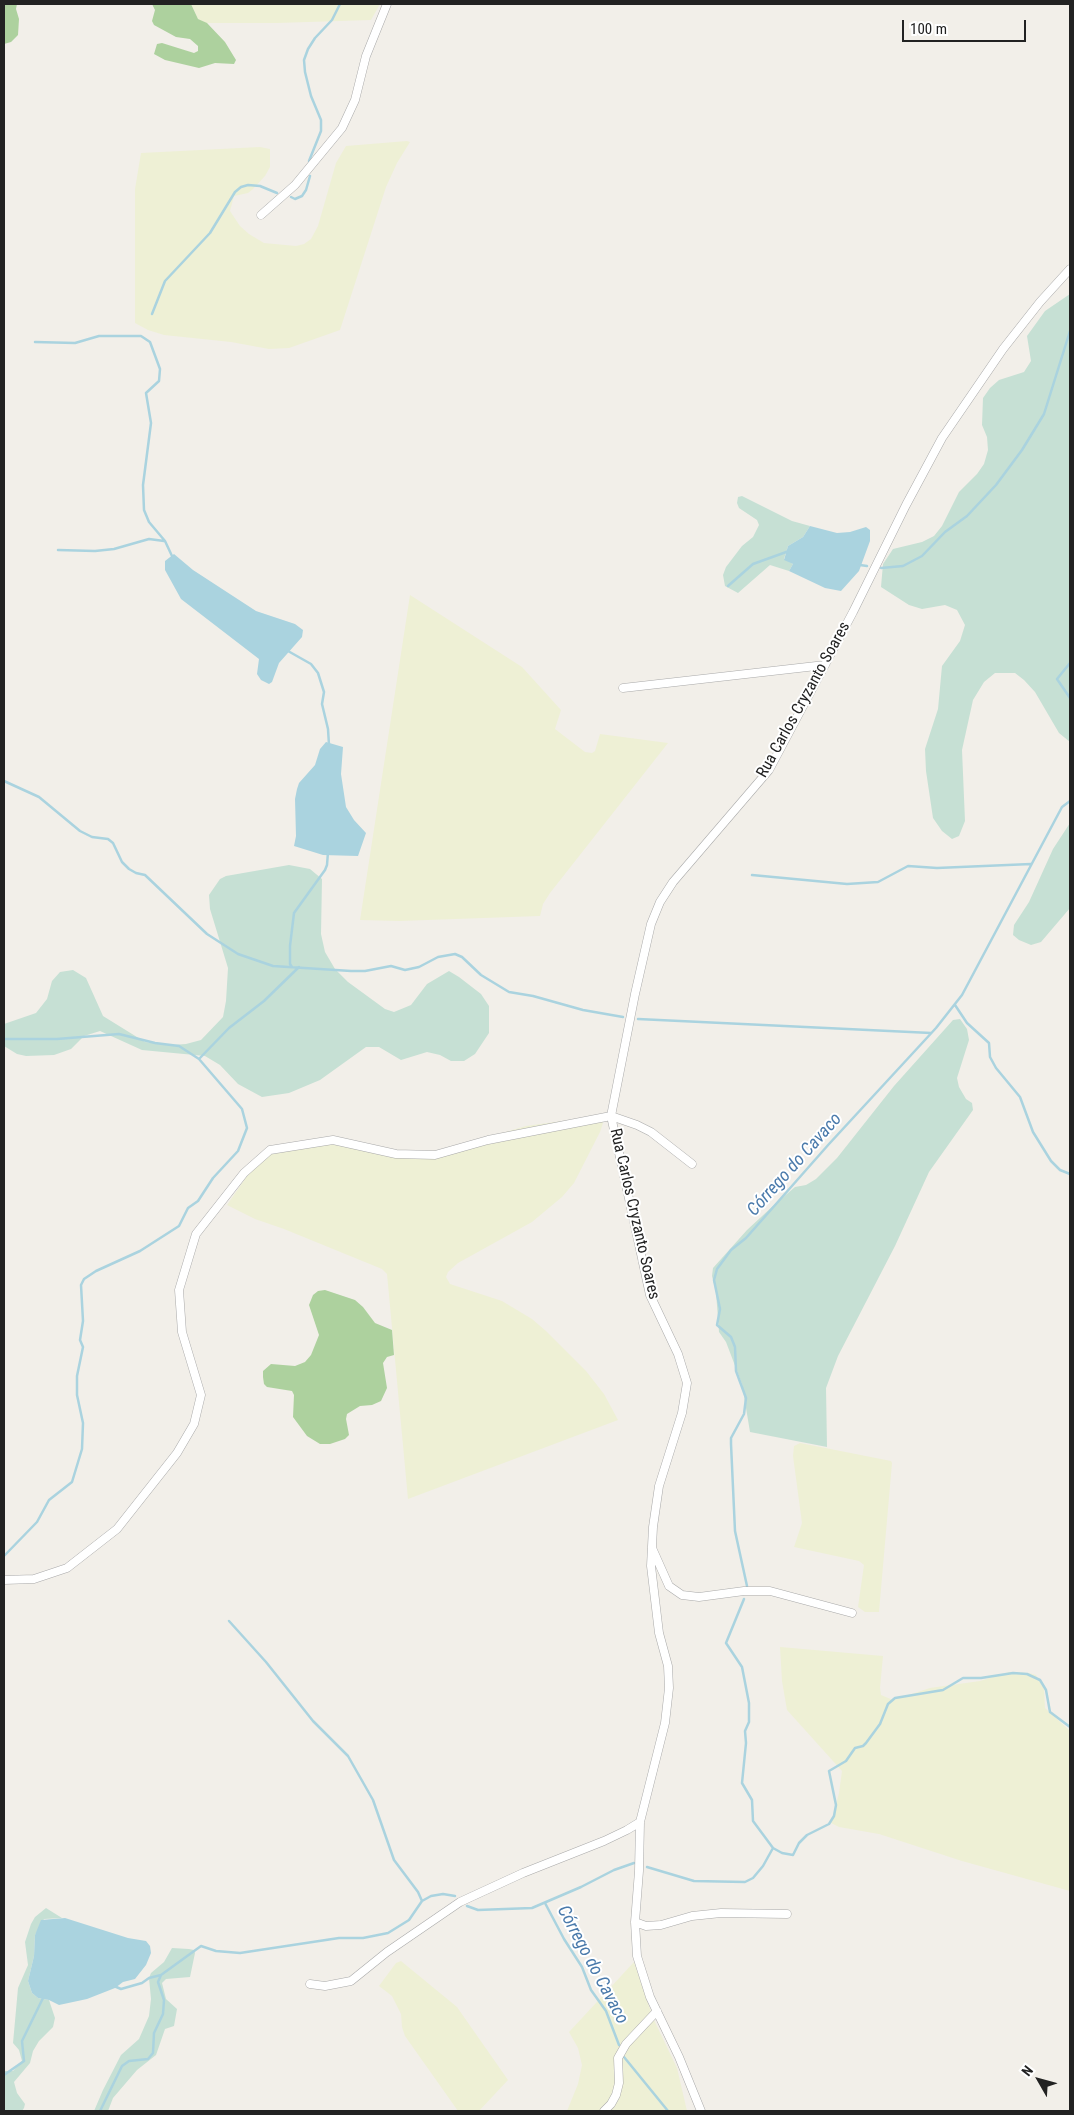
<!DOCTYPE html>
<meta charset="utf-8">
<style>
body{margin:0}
#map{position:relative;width:1074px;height:2115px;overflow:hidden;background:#f2efe9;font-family:"Roboto Condensed",sans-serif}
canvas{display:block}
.frame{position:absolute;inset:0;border:5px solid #222;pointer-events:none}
.north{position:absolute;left:1014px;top:2055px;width:50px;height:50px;-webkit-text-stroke:4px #fff;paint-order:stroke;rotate:308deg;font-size:14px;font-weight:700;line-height:20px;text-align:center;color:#222}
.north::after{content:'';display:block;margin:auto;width:18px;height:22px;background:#222;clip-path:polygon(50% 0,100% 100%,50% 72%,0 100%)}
.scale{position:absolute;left:902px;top:20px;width:124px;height:22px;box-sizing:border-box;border:2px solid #222;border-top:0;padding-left:6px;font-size:15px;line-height:18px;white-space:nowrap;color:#222;-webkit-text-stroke:4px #fff;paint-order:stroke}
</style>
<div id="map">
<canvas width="1074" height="2115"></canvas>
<div class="frame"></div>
<div class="north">N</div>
<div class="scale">100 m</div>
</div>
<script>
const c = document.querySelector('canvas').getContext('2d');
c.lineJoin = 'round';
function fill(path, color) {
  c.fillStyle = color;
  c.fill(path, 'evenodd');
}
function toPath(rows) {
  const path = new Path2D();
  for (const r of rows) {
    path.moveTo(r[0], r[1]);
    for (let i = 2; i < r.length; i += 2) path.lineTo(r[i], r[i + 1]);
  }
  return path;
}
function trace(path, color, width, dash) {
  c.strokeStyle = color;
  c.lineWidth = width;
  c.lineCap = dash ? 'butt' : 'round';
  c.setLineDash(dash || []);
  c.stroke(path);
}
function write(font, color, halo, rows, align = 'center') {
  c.font = font + ' "Roboto Condensed",sans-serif';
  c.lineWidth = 4;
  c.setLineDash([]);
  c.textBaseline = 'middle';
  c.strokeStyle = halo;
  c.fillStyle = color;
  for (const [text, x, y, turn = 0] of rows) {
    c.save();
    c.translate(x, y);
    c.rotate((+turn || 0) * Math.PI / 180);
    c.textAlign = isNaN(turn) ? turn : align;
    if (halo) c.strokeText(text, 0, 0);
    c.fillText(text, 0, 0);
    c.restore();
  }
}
const farmland = toPath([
 [191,4,380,4,371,20,277,23,206,23,198,19],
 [407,141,410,142,397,163,386,187,340,330,289,348,269,349,231,342,164,335,148,330,135,323,135,189,141,153,260,147,270,149,270,167,265,176,253,189,248,193,234,196,230,211,240,226,249,234,264,243,296,246,304,244,311,239,318,226,336,163,346,146],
 [410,595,522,667,561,710,555,729,585,752,592,753,595,751,600,734,668,743,550,893,543,904,540,916,399,921,360,920],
 [599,1116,603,1123,600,1132,574,1183,562,1197,532,1222,458,1263,448,1272,446,1277,450,1284,502,1301,532,1319,546,1331,586,1371,604,1394,618,1420,408,1499,387,1274,382,1269,284,1229,255,1219,227,1205,247,1176,266,1154,318,1141,382,1147,425,1156,526,1126],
 [800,1443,891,1461,892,1463,879,1612,865,1612,858,1607,864,1565,859,1561,794,1547,802,1523,793,1456,794,1446],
 [780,1647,883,1656,880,1688,881,1695,893,1700,930,1688,980,1681,1009,1672,1029,1673,1036,1675,1044,1689,1045,1708,1070,1731,1070,1891,962,1861,879,1834,839,1827,831,1823,839,1793,842,1771,787,1710,782,1681],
 [401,1961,457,2007,508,2080,479,2111,458,2111,405,2036,402,2027,401,2014,392,1996,379,1986,396,1963],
 [634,1962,653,2018,677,2068,687,2111,567,2111,578,2084,582,2065,578,2048,569,2032]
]);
const forest = toPath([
 [4,4,17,4,16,9,19,19,18,35,11,42,4,44],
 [152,4,191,4,198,19,207,23,225,42,236,60,234,64,215,63,199,68,165,60,154,54,157,44,162,43,194,53,198,51,198,46,190,39,176,37,154,25,152,21,155,10],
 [325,1290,355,1300,363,1307,375,1323,392,1330,394,1355,387,1357,383,1363,387,1388,381,1401,372,1405,360,1406,347,1414,346,1419,349,1435,345,1439,330,1444,320,1444,307,1436,293,1417,294,1395,292,1391,267,1387,264,1384,263,1377,263,1371,271,1364,295,1366,305,1362,311,1355,319,1335,309,1305,313,1295,318,1291]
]);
const wetland = toPath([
 [1070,294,1070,742,1059,733,1035,692,1024,680,1015,673,995,673,984,682,973,700,962,750,965,821,959,836,952,839,942,831,933,818,926,771,925,749,938,709,942,666,960,641,965,625,957,610,945,605,922,609,909,605,881,587,883,564,893,549,922,542,934,536,942,526,959,492,977,474,984,464,988,450,987,437,982,425,983,398,990,388,999,380,1024,372,1031,361,1027,336,1045,311],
 [742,496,792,521,810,526,803,537,788,546,784,559,793,564,789,571,770,565,738,593,725,586,723,575,726,567,742,546,753,537,759,525,757,520,739,508,737,503,738,497],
 [1070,823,1070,908,1041,942,1031,945,1019,940,1013,935,1014,925,1029,902,1053,849],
 [289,865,310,869,322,879,321,934,325,952,335,969,348,982,385,1009,394,1012,411,1005,427,984,449,971,459,977,481,994,489,1006,489,1033,475,1054,464,1061,451,1061,440,1055,427,1052,401,1060,379,1047,366,1047,320,1080,289,1093,262,1097,238,1084,220,1065,205,1056,142,1050,100,1031,84,1036,71,1049,54,1055,26,1056,17,1054,4,1046,4,1024,36,1013,47,999,52,981,60,972,73,970,86,978,103,1016,145,1042,172,1045,186,1044,201,1040,223,1017,226,1001,228,968,210,909,209,895,220,879,226,876],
 [960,1019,967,1029,969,1040,957,1078,959,1087,966,1099,972,1103,973,1110,929,1172,895,1246,838,1356,826,1388,827,1447,750,1432,742,1384,726,1342,719,1332,716,1292,712,1276,713,1268,747,1230,774,1205,795,1187,806,1185,816,1179,837,1158,894,1086,953,1020],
 [46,1908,62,1918,44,1919,35,1935,34,1956,28,1981,32,1993,38,1998,49,2000,55,2018,53,2027,39,2041,33,2051,30,2063,14,2082,17,2093,25,2104,24,2108,22,2111,4,2111,4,2071,13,2071,22,2061,19,2050,13,2043,18,1988,28,1965,25,1942,31,1924,35,1917],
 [172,1948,189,1949,194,1950,195,1953,190,1977,166,1979,162,1983,166,1999,177,2009,174,2026,165,2029,156,2055,137,2070,113,2098,108,2111,94,2111,103,2090,121,2055,139,2039,149,2016,151,1999,149,1978,151,1973,164,1962]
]);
const water = toPath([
 [810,526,837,533,850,532,866,527,870,530,870,541,859,571,841,591,825,588,789,571,793,564,784,560,788,546,803,537],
 [174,554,193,570,256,611,295,624,303,630,302,637,279,663,272,682,269,684,261,680,257,674,259,659,181,599,165,570,165,561],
 [326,742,343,747,341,774,346,807,354,820,366,833,358,856,323,855,294,846,296,836,295,799,297,789,299,783,315,765,320,749],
 [65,1918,128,1938,146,1941,150,1946,151,1953,146,1965,135,1979,123,1982,115,1988,87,1999,59,2005,49,2000,38,1998,32,1993,28,1981,34,1956,35,1935,41,1920]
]);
const stream = toPath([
 [309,161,321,131,321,120,311,96,305,72,304,60,308,49,315,38,332,20,340,4],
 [291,197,295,199,302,196,306,190,310,176],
 [152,314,165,281,210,233,235,192,241,187,248,185,260,186,277,193],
 [35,342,75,343,99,336,141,336,150,342,160,369,159,381,146,393,151,423,143,485,144,510,149,522,165,541,172,556],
 [58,550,95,551,114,549,149,539,164,541],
 [860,565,867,566],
 [881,568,903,566,922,556,945,532,967,516,996,485,1022,450,1044,414,1070,331],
 [728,586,753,564,789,551],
 [288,651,311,664,318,673,324,692,322,704,328,729,329,745],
 [1070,663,1057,679,1070,698],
 [4,781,39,797,80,831,92,837,108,839,113,843,122,862,129,869,136,873,145,875,207,934,238,954,273,966,351,971,365,971,391,966,405,970,419,967,438,957,455,954,462,957,481,975,509,992,533,996,583,1010,623,1017],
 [752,875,847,884,878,882,908,866,937,868,1031,864],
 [292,967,290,964,290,946,294,913,325,870,327,865,328,852],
 [955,1005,967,1023,989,1043,990,1057,996,1068,1020,1097,1033,1132,1051,1161,1060,1170,1070,1174],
 [638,1019,931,1033],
 [4,1039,57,1039,119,1034,155,1043,179,1046,199,1059,236,1102,242,1109,247,1128,238,1151,213,1178,198,1201,188,1208,179,1226,140,1251,96,1271,84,1279,81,1285,83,1321,80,1340,83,1347,77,1376,77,1395,83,1423,82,1449,72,1482,49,1500,37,1522,4,1556],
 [199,1059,229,1028,264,1001,299,967],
 [747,1586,735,1531,731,1444,731,1438,744,1414,746,1398,736,1371,735,1347,731,1337,717,1325,720,1309,714,1280,717,1269,731,1250,746,1238,829,1144,936,1028,962,995,1062,807,1070,801],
 [744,1599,726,1643,742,1667,749,1703,749,1722,745,1731,746,1743,742,1783,752,1800,753,1821,773,1848,782,1853,793,1855,799,1843,807,1835,829,1824,834,1816,836,1805,829,1771,846,1761,855,1748,863,1746,866,1743,880,1724,888,1704,895,1698,943,1690,963,1678,981,1678,1013,1673,1027,1674,1040,1680,1046,1690,1050,1712,1070,1727],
 [229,1621,266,1662,313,1721,348,1756,373,1800,394,1860,418,1892,422,1901],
 [647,1867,694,1881,745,1882,753,1878,763,1866,773,1848],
 [545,1903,564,1939,582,1967,591,1990,606,2011,619,2045],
 [467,1906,478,1910,532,1908,581,1887,614,1870,634,1863],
 [114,1986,121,1989,142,1983,149,1978,161,1975,201,1946,216,1951,240,1953,339,1938,363,1938,388,1933,409,1920,422,1901,431,1896,443,1894,455,1896],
 [624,2057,668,2111],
 [4,2075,24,2061,22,2041,44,1996],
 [100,2111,122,2066,129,2061,148,2059,153,2053,154,2033,163,2014,164,2000,158,1982,161,1975]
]);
const minor = toPath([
 [261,215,295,185,342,128,355,100,366,56,387,4],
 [623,688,825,665],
 [652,1548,669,1586,682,1595,699,1597,744,1591,770,1591,852,1613],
 [4,1580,34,1579,67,1568,117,1529,177,1453,194,1424,201,1395,182,1332,179,1290,196,1234,244,1173,270,1150,333,1140,396,1154,435,1155,488,1140,611,1116,637,1125,651,1132,692,1164],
 [635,1922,646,1926,661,1925,692,1916,721,1913,787,1914],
 [310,1984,325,1986,351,1981,387,1952,460,1902,523,1873,604,1841,627,1830,640,1822],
 [604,2111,611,2104,616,2095,619,2083,618,2058,626,2044,657,2011],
 [701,2111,679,2057,650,1997,637,1956,635,1922,639,1871,640,1822,665,1723,669,1688,668,1666,659,1633,651,1566,653,1527,659,1486,682,1413,687,1383,678,1354,650,1295,611,1116,635,994,651,924,660,902,673,882,769,770,853,612,906,505,942,438,1003,349,1040,302,1070,269]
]);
const streetNames = [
 ["Rua Carlos Cryzanto Soares",804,700,-61],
 ["Rua Carlos Cryzanto Soares",634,1214,77]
];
const waterNames = [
 ["Córrego do Cavaco",795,1165,-48],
 ["Córrego do Cavaco",592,1965,62]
];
fill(farmland, '#eef0d5');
fill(forest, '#add19e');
fill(wetland, '#c6e0d4');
fill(water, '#aad3df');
trace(stream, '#aad3df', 2.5);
trace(minor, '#a9a9a9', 9);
trace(minor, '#fff', 8);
write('16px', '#222', '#fff', streetNames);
write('italic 18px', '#4a7aab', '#fff', waterNames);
</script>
